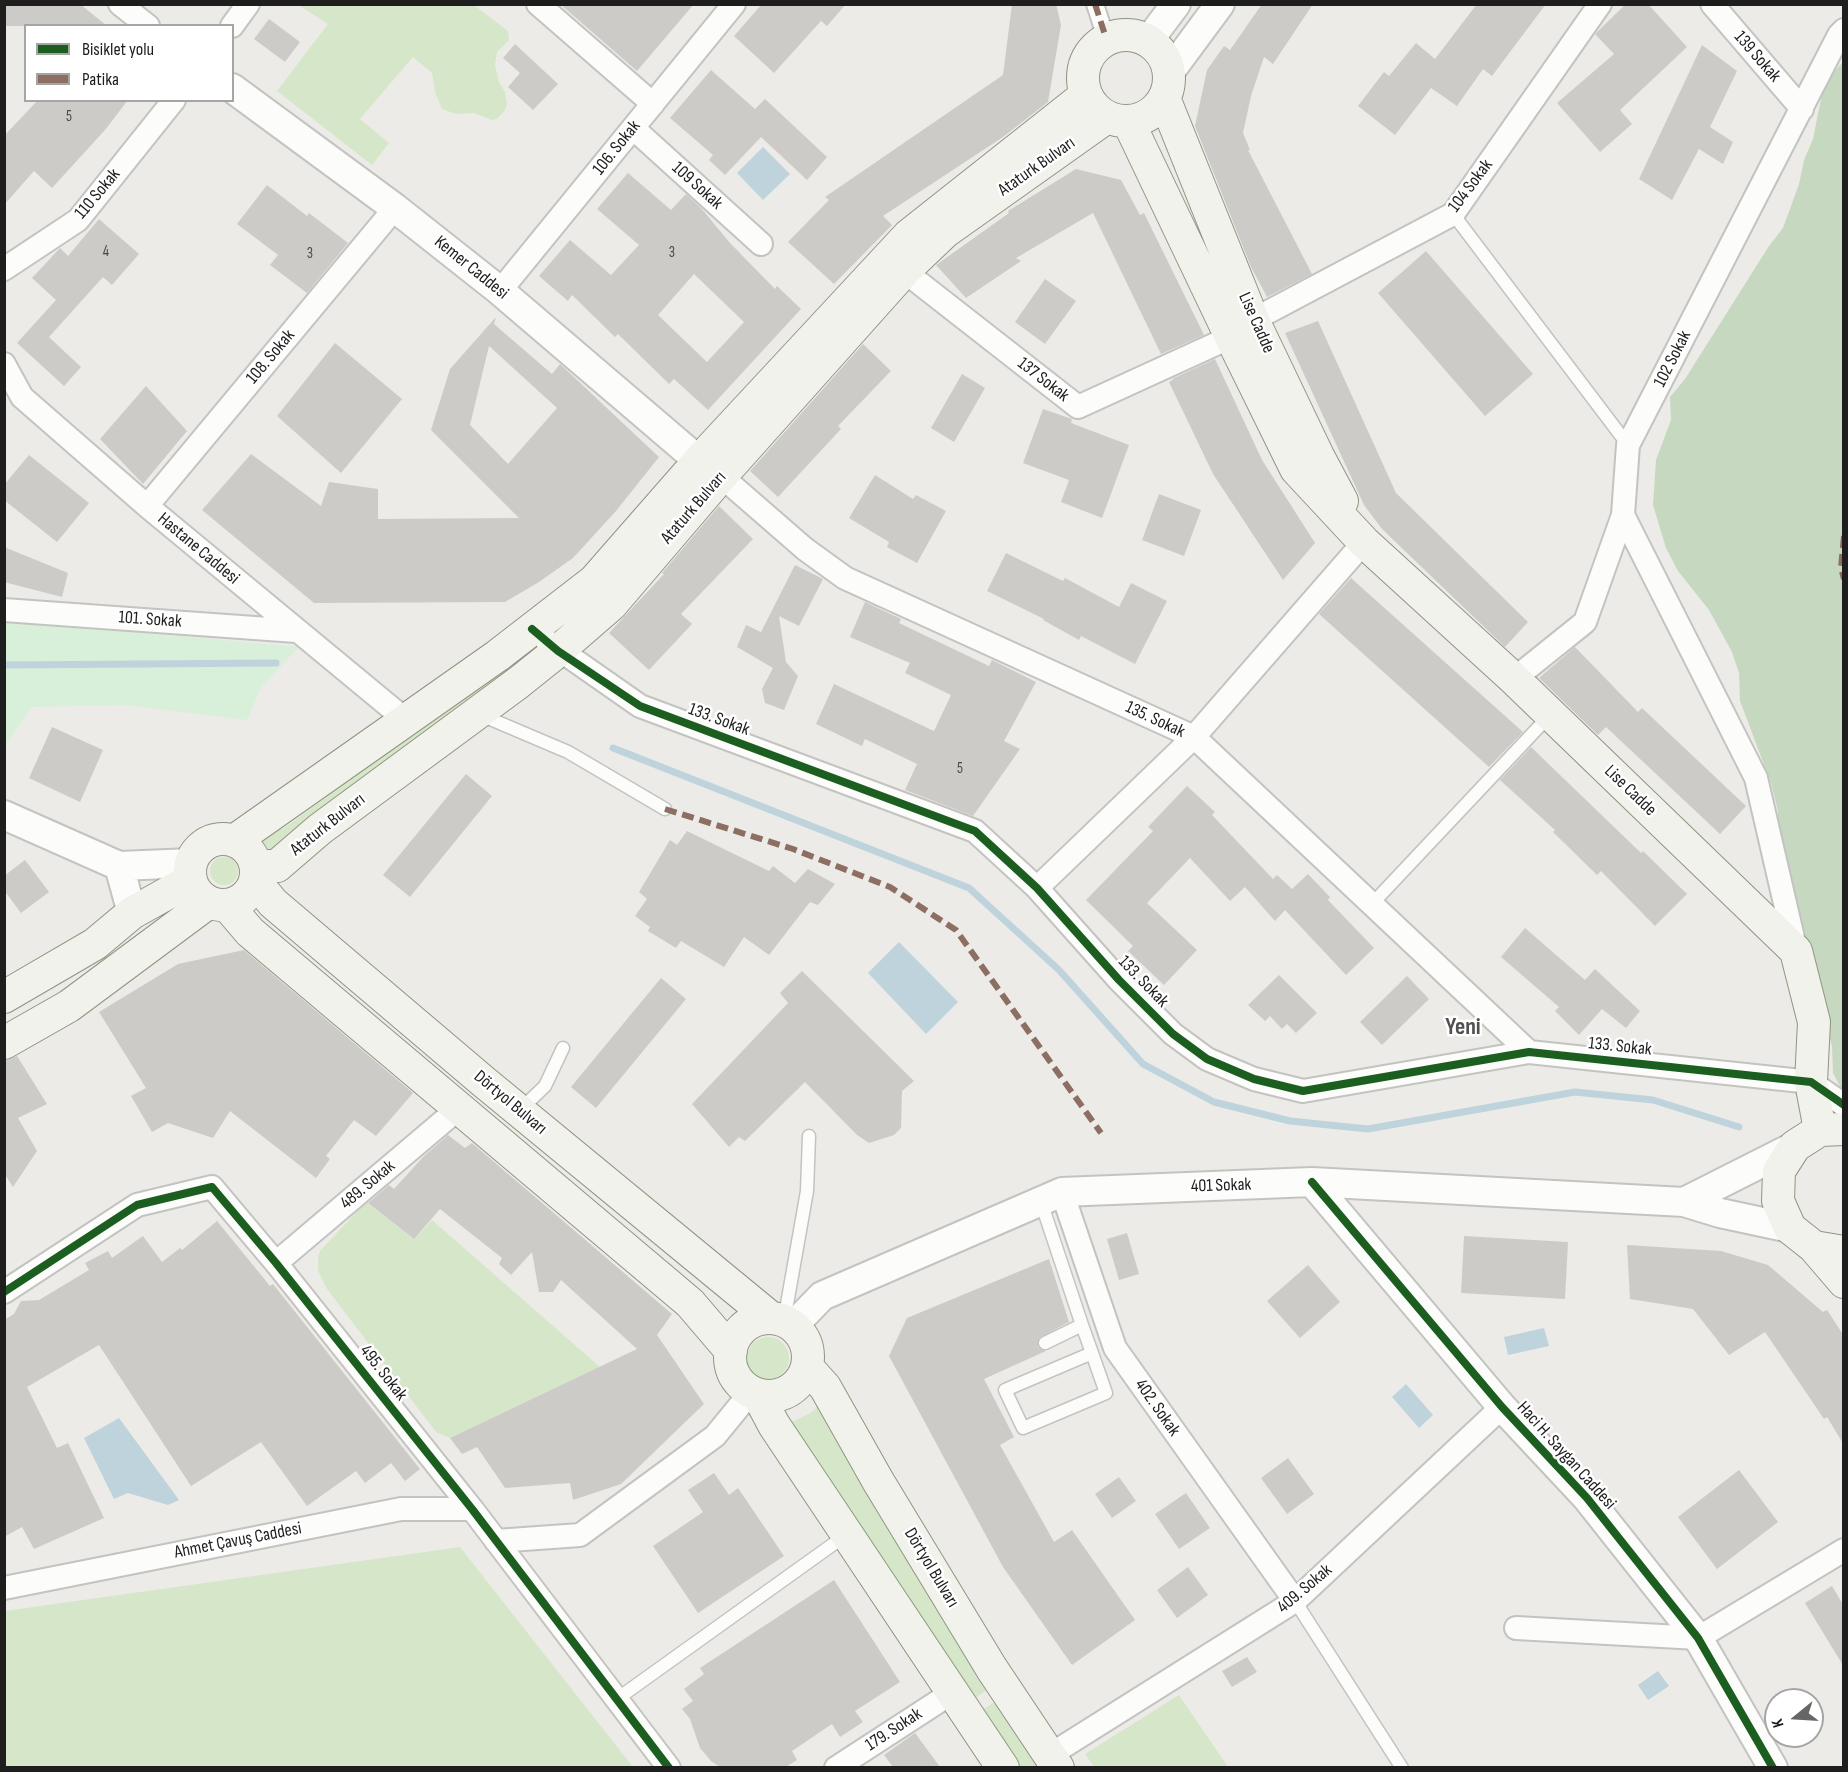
<!DOCTYPE html>
<meta charset="utf-8">
<style>
body{margin:0}
#map{position:relative;width:1848px;height:1772px;overflow:hidden;background:#ecebe7;font-family:"Sofia Sans Condensed",sans-serif}
canvas{display:block}
.frame{position:absolute;inset:0;border:6px solid #1e1e1e;pointer-events:none}
.legend{position:absolute;left:24px;top:24px;width:210px;height:78px;box-sizing:border-box;background:#fff;border:2px solid #a5a5a5;margin:0;padding:8px 10px;list-style:none;font-size:18px;color:#1e1e1e}
.legend li{display:flex;align-items:center;gap:12px;height:30px}
.legend b{width:30px;border:2px solid #a5a5a5}
.north{position:absolute;left:1764px;top:1688px;width:60px;height:60px;box-sizing:border-box;background:#fff;border:2px solid #a5a5a5;border-radius:50%;rotate:252deg;font-size:16px;font-weight:700;line-height:24px;text-align:center;color:#1e1e1e}
.north::after{content:'';display:block;margin:auto;width:21px;height:27px;background:#666664;clip-path:polygon(50% 0,100% 100%,50% 72%,0 100%)}
</style>
<div id="map">
<canvas width="1848" height="1772"></canvas>
<div class="frame"></div>
<ul class="legend">
<li><b style="height:8px;background:#1b5e20"></b>Bisiklet yolu</li>
<li><b style="height:8px;background:#8d6e63"></b>Patika</li>
</ul>
<div class="north">K</div>
</div>
<script>
const c = document.querySelector('canvas').getContext('2d');
c.lineJoin = 'round';
function fill(path, color) {
  c.fillStyle = color;
  c.fill(path, 'evenodd');
}
function toPath(rows) {
  const path = new Path2D();
  for (const r of rows) {
    if (r.length === 3) {
      path.moveTo(r[0] + r[2], r[1]);
      path.arc(r[0], r[1], r[2], 0, 2 * Math.PI);
      continue;
    }
    path.moveTo(r[0], r[1]);
    for (let i = 2; i < r.length; i += 2) path.lineTo(r[i], r[i + 1]);
  }
  return path;
}
function trace(path, color, width, dash) {
  c.strokeStyle = color;
  c.lineWidth = width;
  c.lineCap = dash ? 'butt' : 'round';
  c.setLineDash(dash || []);
  c.stroke(path);
}
function write(font, color, halo, rows, align = 'center') {
  c.font = font + ' "Sofia Sans Condensed",sans-serif';
  c.lineWidth = 5;
  c.setLineDash([]);
  c.textBaseline = 'middle';
  c.strokeStyle = halo;
  c.fillStyle = color;
  for (const [text, x, y, turn = 0] of rows) {
    c.save();
    c.translate(x, y);
    c.rotate((+turn || 0) * Math.PI / 180);
    c.textAlign = isNaN(turn) ? turn : align;
    if (halo) c.strokeText(text, 0, 0);
    c.fillText(text, 0, 0);
    c.restore();
  }
}
const grass = toPath([
 [298,5,474,5,508,31,509,40,497,52,495,65,499,82,505,92,507,105,505,110,497,119,492,120,474,113,456,114,442,109,435,92,432,73,413,57,360,119,389,143,372,165,277,91,328,24],
 [502,668,510,678,271,855,259,841,275,830,283,829],
 [224,871,14],
 [366,1202,414,1239,432,1220,600,1367,450,1438,436,1432,327,1289,318,1271,318,1258,320,1251],
 [768,1358,21],
 [818,1403,991,1687,974,1699,823,1468,791,1422,809,1414,815,1409],
 [460,1547,633,1767,5,1767,5,1611],
 [1179,1695,1228,1767,1094,1767,1085,1754],
 [998,1700,1043,1767,1021,1767,982,1710]
]);
const forest = toPath([
 [1843,62,1843,1092,1833,1073,1832,1046,1806,955,1777,833,1778,811,1771,783,1740,701,1739,673,1732,652,1709,610,1678,571,1666,548,1653,505,1656,460,1671,420,1670,397,1685,379,1769,246,1783,228,1799,184,1804,160,1813,139,1822,94,1831,75]
]);
const park = toPath([
 [5,620,299,647,261,687,247,720,126,705,32,707,5,745]
]);
const water = toPath([
 [763,147,790,174,763,200,737,173],
 [899,942,958,1002,926,1034,868,973],
 [1544,1328,1549,1346,1508,1355,1504,1337],
 [1406,1384,1433,1415,1419,1428,1392,1397],
 [119,1418,179,1500,168,1505,128,1493,114,1499,84,1438],
 [1658,1671,1669,1686,1648,1700,1638,1685]
]);
const stream = toPath([
 [4,665,276,663],
 [613,748,969,888,1059,970,1143,1064,1214,1102,1290,1121,1368,1129,1575,1092,1653,1100,1739,1127]
]);
const building = toPath([
 [4,4,80,4,107,26,4,26],
 [560,4,694,4,637,71],
 [762,4,846,4,827,26,821,21,774,73,734,36],
 [1012,4,1056,4,1061,25,1048,102,1003,137,883,216,892,225,834,284,788,242,829,200,825,197,1003,75],
 [1262,4,1313,4,1273,64,1264,57,1251,96,1243,133,1250,150,1248,150,1312,274,1267,297,1251,267,1195,126,1207,70,1224,46,1230,50],
 [1477,4,1546,4,1492,76,1483,69,1457,106,1431,88,1395,135,1358,106,1384,72,1389,76,1416,43,1435,59],
 [1626,4,1648,4,1687,47,1620,110,1632,124,1600,152,1557,103,1614,54,1595,34],
 [269,19,300,42,285,62,254,39],
 [515,44,558,84,533,110,508,87,520,73,503,58],
 [1702,45,1737,71,1710,127,1733,142,1723,164,1699,149,1672,200,1639,179],
 [711,70,755,109,765,99,827,157,807,180,761,137,725,175,709,160,713,155,670,118],
 [38,100,128,100,105,130,52,188,34,171,4,205,4,136],
 [1076,169,1121,180,1140,215,1144,213,1204,335,1161,354,1093,213,1016,258,1021,261,966,298,936,265,1009,213,1008,211],
 [628,173,671,210,686,194,701,208,730,243,775,289,777,286,801,309,708,410,674,379,669,384,618,334,615,337,572,295,568,301,539,276,570,240,611,275,639,245,597,209],
 [694,274,744,322,707,362,658,315],
 [267,185,307,216,309,213,348,243,307,293,270,265,278,255,237,224],
 [99,219,139,254,112,285,103,277,49,337,81,367,64,386,17,343,56,300,32,278,60,248,68,256],
 [1426,251,1533,374,1485,416,1378,293],
 [1045,279,1076,301,1045,344,1015,322],
 [496,317,494,324,552,374,560,364,659,457,616,511,573,558,539,582,505,602,314,603,202,510,251,454,321,506,329,482,378,489,378,519,519,518,431,430,450,369],
 [489,346,557,408,508,464,470,425],
 [1318,321,1396,493,1528,622,1505,647,1382,529,1364,505,1285,333],
 [335,343,402,399,341,473,277,416],
 [863,344,891,371,838,426,841,429,778,497,750,471],
 [1215,359,1262,460,1315,543,1283,580,1213,474,1169,382,1173,380,1172,379],
 [962,374,985,388,954,442,931,428],
 [146,386,187,431,143,484,100,439],
 [1043,409,1072,419,1071,423,1129,445,1102,518,1061,502,1069,480,1023,463],
 [29,455,89,503,57,542,4,500,4,485],
 [875,475,913,499,916,495,946,511,917,563,887,547,889,542,849,518],
 [1159,494,1201,510,1184,556,1142,540],
 [719,506,753,539,681,614,692,624,649,670,609,633,664,574,662,573],
 [4,547,68,573,62,597,4,582],
 [1006,553,1063,581,1065,578,1119,607,1131,583,1167,601,1135,664,1081,636,1079,640,1043,620,1044,619,987,591],
 [795,565,823,579,799,626,779,616,786,662,798,676,784,710,765,703,762,689,773,668,737,647,746,625,761,632],
 [1351,578,1523,732,1489,767,1319,614],
 [865,602,901,619,899,623,989,666,992,660,1036,682,1004,741,1020,749,973,816,905,790,917,764,865,739,862,746,816,724,834,684,934,731,951,695,905,673,910,663,850,637],
 [1575,647,1638,712,1642,708,1746,806,1720,834,1606,727,1598,735,1539,678],
 [52,727,103,750,80,802,29,778],
 [1531,747,1641,853,1643,851,1687,894,1655,926,1601,871,1597,875,1553,832,1555,830,1500,780],
 [466,774,492,796,410,897,383,875],
 [1187,786,1215,812,1212,815,1273,879,1277,875,1292,889,1308,874,1330,897,1328,900,1374,948,1346,975,1285,910,1275,921,1245,887,1230,901,1190,858,1147,903,1197,950,1164,985,1128,951,1133,946,1086,900,1153,831,1148,827],
 [687,831,769,871,773,866,795,883,808,869,835,884,818,905,810,902,769,955,744,937,724,967,681,941,676,948,648,931,650,927,635,916,647,899,639,892,670,840,677,845],
 [25,860,49,892,21,913,4,890,4,876],
 [1525,928,1585,980,1595,969,1640,1011,1626,1028,1602,1009,1579,1035,1555,1011,1559,1007,1501,957],
 [244,950,413,1093,376,1136,354,1120,326,1156,330,1159,316,1178,230,1111,213,1138,168,1123,152,1132,131,1096,146,1088,99,1012,178,964],
 [802,971,914,1081,902,1091,901,1128,894,1135,869,1143,857,1135,805,1082,745,1141,739,1137,729,1147,692,1104,788,1003,780,993],
 [1279,975,1317,1013,1296,1033,1287,1024,1282,1029,1270,1016,1265,1021,1248,1005],
 [1407,976,1429,999,1382,1045,1360,1022],
 [661,978,686,999,596,1108,571,1087],
 [17,1056,47,1104,18,1118,37,1151,13,1187,4,1173,4,1061],
 [448,1135,465,1148,472,1143,672,1314,657,1335,704,1404,621,1484,573,1500,570,1483,505,1488,477,1447,462,1454,450,1438,637,1349,561,1280,553,1292,539,1292,532,1252,511,1275,499,1264,502,1258,440,1209,414,1239,368,1203,389,1185,394,1189,424,1156],
 [217,1221,270,1286,273,1284,420,1469,405,1481,391,1463,365,1483,356,1471,307,1506,261,1442,191,1486,99,1345,27,1387,57,1448,68,1443,104,1518,34,1549,22,1527,4,1537,4,1320,14,1314,21,1301,39,1300,89,1270,85,1263,108,1251,112,1258,143,1236,162,1262,180,1248,182,1250],
 [1127,1233,1139,1274,1119,1280,1107,1239],
 [1464,1236,1568,1242,1565,1299,1461,1293],
 [1627,1245,1721,1251,1768,1265,1823,1312,1827,1310,1844,1336,1844,1445,1827,1417,1824,1419,1765,1332,1729,1355,1693,1309,1630,1299],
 [1049,1259,1069,1322,1039,1338,1038,1347,1046,1351,984,1379,1014,1437,1000,1445,1054,1542,1072,1530,1135,1620,1072,1665,1003,1567,889,1356,907,1318],
 [1308,1265,1340,1302,1300,1338,1267,1301],
 [1288,1458,1314,1494,1287,1514,1261,1478],
 [1739,1470,1778,1522,1717,1569,1678,1517],
 [714,1473,729,1495,738,1488,784,1556,698,1613,653,1546,703,1512,688,1490],
 [1119,1477,1136,1501,1112,1518,1095,1494],
 [1186,1493,1210,1528,1179,1549,1155,1514],
 [1188,1567,1208,1595,1177,1618,1157,1590],
 [834,1580,900,1682,855,1711,863,1722,840,1737,832,1724,792,1751,797,1760,786,1767,720,1767,711,1761,700,1748,690,1719,682,1709,693,1701,684,1689,704,1674,700,1668],
 [1832,1586,1844,1606,1844,1667,1805,1603],
 [1247,1657,1257,1672,1232,1687,1222,1671],
 [915,1733,940,1767,893,1767,884,1755]
]);
const service = toPath([
 [1453,214,1628,445],
 [481,715,568,752,665,809],
 [1372,904,1550,715],
 [520,1110,545,1086,563,1048],
 [1041,1202,1082,1325,1045,1343],
 [784,1321,807,1191,809,1136],
 [1082,1325,1092,1353,1005,1390,1023,1428,1106,1393,1092,1353],
 [1295,1601,1402,1768],
 [617,1699,846,1535]
]);
const pedestrian = toPath([
 [1095,4,1106,38]
]);
const minor = toPath([
 [120,4,148,26],
 [538,4,653,104],
 [1712,4,1802,109],
 [232,26,248,4],
 [633,128,761,244],
 [4,269,78,220,174,100],
 [904,271,1078,407,1231,337],
 [500,291,734,4],
 [1253,320,1453,214,1600,4],
 [4,364,22,397,147,506,407,721],
 [721,476,805,549,845,578,1194,737,1529,1052],
 [147,506,395,208],
 [1623,515,1756,778,1796,951],
 [4,610,296,631],
 [547,641,640,706,975,831,1037,888,1119,980,1173,1034,1207,1059,1254,1079,1303,1091,1529,1052,1811,1082,1844,1105],
 [1514,679,1585,622,1623,515,1628,445,1839,35,1844,30],
 [1037,888,1194,737,1364,542],
 [1062,1192,1115,1348,1295,1601],
 [276,1263,452,1114,458,1106],
 [4,1292,137,1205,212,1187,276,1263,472,1509,669,1768],
 [496,1541,580,1535,715,1436,751,1392],
 [4,1588,401,1509,472,1509],
 [1516,1628,1698,1638,1844,1550],
 [1050,1755,1295,1601,1502,1407],
 [836,1768,953,1692]
]);
const tertiary = toPath([
 [1149,40,1176,4],
 [1169,73,1220,4],
 [232,88,395,208,500,291,699,461],
 [4,815,119,866,192,863],
 [119,866,132,913],
 [1312,1182,1502,1407,1587,1498,1698,1638,1773,1768],
 [1684,1202,1795,1146],
 [793,1326,822,1296,1062,1192,1312,1182,1684,1202,1720,1213,1790,1228]
]);
const secondary = toPath([
 [1126,78,43],
 [1164,98,1253,320,1318,456,1342,501],
 [1128,121,1231,337,1296,469,1364,542,1514,679,1796,951,1814,1022,1811,1082,1820,1130],
 [223,872,33],
 [234,841,497,656,594,581,699,461,909,235,1086,95],
 [256,866,277,866,320,829,518,683,558,651,611,605,721,476,904,271,945,232,1107,117],
 [255,881,273,903,484,1082,771,1318],
 [227,905,250,932,690,1303,731,1351],
 [4,997,95,944,132,913,191,880],
 [4,1043,69,1006,209,902],
 [1844,1129,1820,1130,1795,1146,1779,1171,1778,1201,1790,1228,1814,1247,1844,1252],
 [1814,1247,1844,1282],
 [769,1357,39],
 [807,1367,825,1387,878,1481,992,1669,1058,1768],
 [758,1395,774,1425,1003,1768]
]);
const quiet = toPath([
 [1095,4,1106,38],
 [1844,536,1841,568,1844,579],
 [665,809,793,849,890,887,956,930,1101,1133]
]);
const cycleway = toPath([
 [532,629,558,651,640,706,975,831,1037,888,1119,980,1173,1034,1207,1059,1254,1079,1303,1091,1529,1052,1811,1082,1844,1105],
 [1312,1182,1502,1407,1587,1498,1698,1638,1773,1768],
 [4,1292,137,1205,212,1187,276,1263,472,1509,669,1768]
]);
const numberNames = [
 ["5",69,117],
 ["4",106,252],
 ["3",672,253],
 ["3",310,254],
 ["5",960,769]
];
const streetNames = [
 ["139 Sokak",1757,57,49],
 ["106. Sokak",617,148,-51],
 ["Ataturk Bulvarı",1037,167,-35],
 ["109 Sokak",697,186,42],
 ["104 Sokak",1471,186,-53],
 ["110 Sokak",98,194,-50],
 ["Kemer Caddesi",471,268,39],
 ["Lise Cadde",1256,323,66],
 ["108. Sokak",271,357,-50],
 ["102 Sokak",1673,359,-63],
 ["137 Sokak",1043,380,38],
 ["Ataturk Bulvarı",694,508,-49],
 ["Hastane Caddesi",198,549,40],
 ["101. Sokak",150,620,4],
 ["133. Sokak",719,720,20],
 ["135. Sokak",1155,720,25],
 ["Lise Cadde",1630,791,44],
 ["Ataturk Bulvarı",328,825,-38],
 ["133. Sokak",1143,982,46],
 ["133. Sokak",1620,1047,6],
 ["Dörtyol Bulvarı",510,1103,40],
 ["489. Sokak",368,1185,-40],
 ["401 Sokak",1221,1186,-2],
 ["495. Sokak",383,1373,52],
 ["402. Sokak",1157,1408,55],
 ["Haci H. Saygan Caddesi",1566,1456,48],
 ["Ahmet Çavuş Caddesi",238,1541,-11],
 ["Dörtyol Bulvarı",931,1568,59],
 ["409. Sokak",1305,1589,-40],
 ["179. Sokak",894,1730,-33]
];
const districtNames = [
 ["Yeni",1463,1028]
];
fill(grass, '#d6e7c9');
fill(forest, '#c6d8bf');
fill(park, '#d8f0d9');
fill(water, '#bed3dc');
trace(stream, '#bed3dc', 7);
fill(building, '#cdcbc8');
trace(service, '#c3c3c1', 15);
trace(pedestrian, '#c3c3c1', 20);
trace(minor, '#c3c3c1', 26);
trace(tertiary, '#c3c3c1', 32);
trace(secondary, '#919481', 34);
trace(service, '#fcfcfb', 12);
trace(pedestrian, '#fcfcfb', 16);
trace(minor, '#fcfcfb', 22);
trace(tertiary, '#fcfcfb', 28);
trace(secondary, '#f1f2eb', 32);
trace(quiet, '#8d6e63', 6, [12, 6]);
trace(cycleway, '#1b5e20', 8);
write('15px', '#4a4948', null, numberNames);
write('18px', '#1e1e1e', '#fff', streetNames);
write('bold 24px', '#515151', '#fff', districtNames);
</script>
